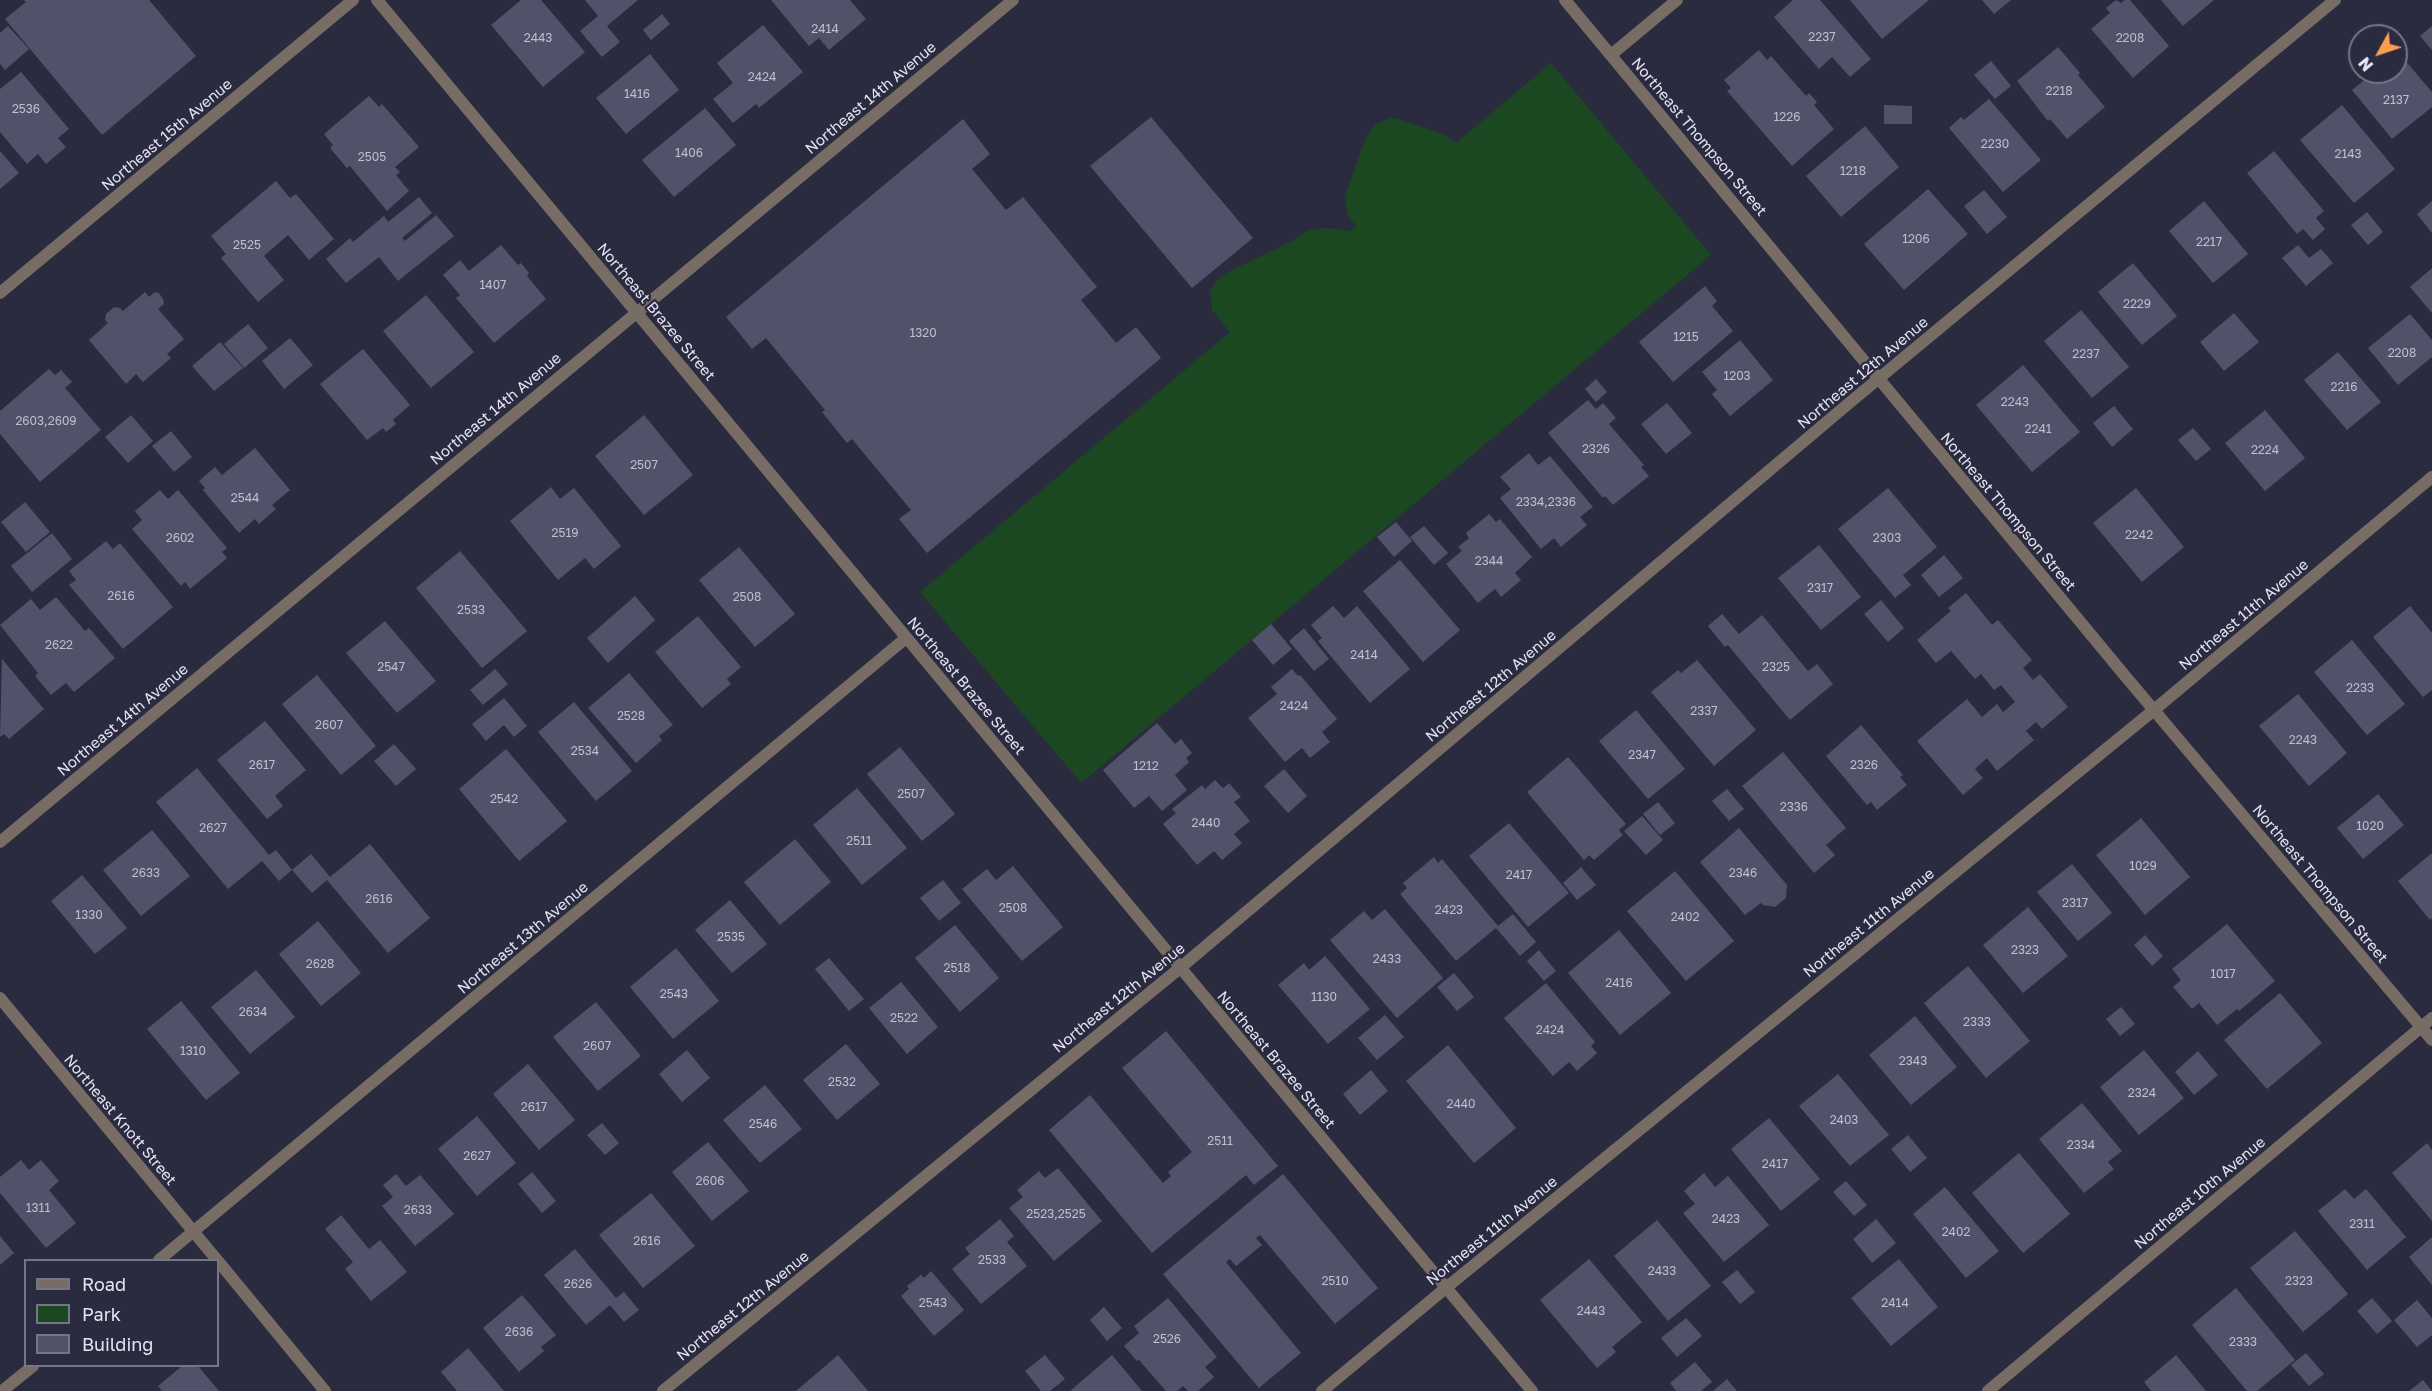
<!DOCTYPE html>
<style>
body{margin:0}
#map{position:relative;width:2432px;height:1391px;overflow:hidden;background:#2b2b40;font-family:"Golos Text",sans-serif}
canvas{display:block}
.legend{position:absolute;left:24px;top:1259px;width:195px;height:108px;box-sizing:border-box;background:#2b2b40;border:2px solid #757588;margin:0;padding:8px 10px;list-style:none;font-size:18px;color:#e4e4f3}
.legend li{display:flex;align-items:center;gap:12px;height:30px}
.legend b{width:30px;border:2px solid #757588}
.north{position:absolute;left:2348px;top:24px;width:60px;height:60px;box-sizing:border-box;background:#2b2b40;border:2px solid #757588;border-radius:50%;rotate:230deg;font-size:16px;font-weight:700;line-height:24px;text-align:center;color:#e4e4f3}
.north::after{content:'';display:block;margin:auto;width:21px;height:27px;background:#fb9e50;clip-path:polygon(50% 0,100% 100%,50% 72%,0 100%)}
</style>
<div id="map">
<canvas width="2432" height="1391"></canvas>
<ul class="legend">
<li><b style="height:8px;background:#776d65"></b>Road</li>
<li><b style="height:16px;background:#1b4821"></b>Park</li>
<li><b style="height:16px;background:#515169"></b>Building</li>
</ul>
<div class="north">N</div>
</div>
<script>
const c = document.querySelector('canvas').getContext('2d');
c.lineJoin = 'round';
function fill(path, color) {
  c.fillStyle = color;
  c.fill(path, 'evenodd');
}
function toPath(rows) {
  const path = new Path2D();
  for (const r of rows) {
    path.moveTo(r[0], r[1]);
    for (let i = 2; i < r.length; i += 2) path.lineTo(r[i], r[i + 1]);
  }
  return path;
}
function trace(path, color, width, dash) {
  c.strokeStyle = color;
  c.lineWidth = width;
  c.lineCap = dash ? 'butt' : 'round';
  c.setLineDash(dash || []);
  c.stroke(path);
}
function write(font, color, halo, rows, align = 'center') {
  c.font = font + ' "Golos Text",sans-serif';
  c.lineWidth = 4.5;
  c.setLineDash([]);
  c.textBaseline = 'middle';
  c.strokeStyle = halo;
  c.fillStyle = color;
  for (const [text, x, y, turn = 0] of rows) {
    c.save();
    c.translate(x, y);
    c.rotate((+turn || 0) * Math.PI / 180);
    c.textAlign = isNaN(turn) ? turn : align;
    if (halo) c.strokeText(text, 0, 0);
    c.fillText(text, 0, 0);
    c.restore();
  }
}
const green = toPath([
 [1551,63,1711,255,1081,783,920,592,1230,332,1212,310,1210,291,1216,281,1230,271,1292,241,1308,230,1328,228,1350,231,1357,225,1350,220,1347,214,1345,197,1365,139,1375,125,1390,118,1397,119,1441,133,1456,143]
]);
const building = toPath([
 [24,0,149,0,196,56,102,135,5,19,26,2],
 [521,0,541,0,585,52,543,87,491,25],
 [585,0,638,0,607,26,620,42,602,57,580,31,598,16],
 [771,0,850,0,866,19,829,50,819,38,809,46],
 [1793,0,1820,0,1871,59,1850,77,1832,57,1819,69,1774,17],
 [1850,0,1929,0,1882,39],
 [1982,0,2011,0,1994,14],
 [2116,0,2121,3,2125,0,2130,0,2169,46,2133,78,2091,29,2110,13,2106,8],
 [2161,0,2214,0,2183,26],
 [662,14,670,24,651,40,643,30],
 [763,25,803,72,759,108,756,104,733,123,713,99,733,83,717,63],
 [8,26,29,49,5,70,0,64,0,33],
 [2432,26,2432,50,2420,36],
 [2058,47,2080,73,2078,75,2105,107,2067,139,2050,119,2048,121,2017,81],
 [1759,50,1767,60,1771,56,1806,96,1809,93,1817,102,1814,105,1834,129,1792,166,1727,91,1731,88,1724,80],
 [2398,52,2432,92,2432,107,2392,139,2352,90,2374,72,2396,72,2396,54],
 [650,54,679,90,626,134,596,98],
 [1991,61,2011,86,1995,99,1974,75],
 [21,72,69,129,58,138,66,147,46,164,38,154,27,164,0,132,0,89],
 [369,96,379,107,382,104,419,147,395,167,400,172,396,175,409,191,387,211,350,166,347,168,330,148,333,145,324,134],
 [1989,99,2041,160,2003,192,1949,128,1961,117,1964,120],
 [1884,105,1912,106,1912,124,1884,124],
 [2342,105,2395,169,2354,203,2300,140],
 [705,108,736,145,674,197,642,160],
 [1151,117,1253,238,1192,288,1090,166],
 [963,119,990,154,972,169,1006,210,1023,197,1097,287,1081,300,1116,343,1136,327,1161,358,927,553,899,519,911,510,852,439,847,443,822,412,825,410,766,338,752,349,726,317],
 [1865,126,1899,167,1841,217,1806,176],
 [0,151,19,173,0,189],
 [2274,151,2324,211,2316,218,2325,229,2313,240,2303,229,2297,234,2247,173],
 [276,181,290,198,296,194,334,239,309,260,288,235,264,256,284,280,258,302,221,258,226,254,211,236],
 [1928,189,1968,234,1904,290,1864,244],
 [1984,190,2007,217,1987,234,1964,206],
 [419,197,432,213,402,238,405,241,436,215,454,236,398,281,379,257,346,283,326,259,350,238,353,242,384,216,388,222],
 [2204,201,2248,254,2213,283,2169,231],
 [2432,201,2432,233,2417,214],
 [2367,212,2383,232,2368,245,2351,225],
 [501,245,518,265,521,263,529,273,527,276,546,299,494,343,456,298,460,295,443,275,460,260,469,271],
 [2298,245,2309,258,2321,249,2333,263,2306,286,2282,258],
 [2133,263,2177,316,2142,345,2098,292],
 [2432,268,2432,313,2410,287],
 [1705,286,1717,301,1712,306,1733,331,1673,382,1639,342],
 [145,292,149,297,155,292,159,293,163,299,164,304,158,309,184,339,167,354,171,358,143,382,136,374,126,384,89,340,108,323,105,320,106,314,114,307,120,308,123,311],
 [426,295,474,352,431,388,383,331],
 [2081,310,2129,367,2092,398,2044,341],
 [2234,313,2259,342,2224,371,2200,342],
 [2410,314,2432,340,2432,357,2398,385,2368,348],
 [248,324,268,348,244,368,224,344],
 [290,338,313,365,284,389,262,361],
 [1740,340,1773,380,1730,416,1712,394,1717,390,1702,372],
 [220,342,243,368,214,391,192,366],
 [363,349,410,405,393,420,396,424,386,432,383,428,367,440,320,384],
 [2338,352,2381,402,2347,430,2304,380],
 [2023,365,2080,432,2032,472,1976,405],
 [49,369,55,375,61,370,72,382,65,388,101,430,40,482,0,434,0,411],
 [1596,379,1607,392,1596,402,1585,389],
 [1588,400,1596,409,1603,403,1616,418,1609,424,1644,465,1641,467,1649,476,1613,505,1605,496,1603,498,1548,433],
 [1667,403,1692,433,1666,454,1641,424],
 [2114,406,2133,429,2112,447,2093,423],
 [2265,410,2305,458,2265,491,2225,443],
 [131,415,153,441,128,463,105,437],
 [644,415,693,475,644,515,595,456],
 [2193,428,2211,449,2196,461,2178,440],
 [171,431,192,457,174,472,152,446],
 [255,448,290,490,272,505,276,509,259,524,255,519,239,533,203,490,205,488,199,481,215,467,222,475],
 [1529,453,1538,465,1550,456,1593,507,1580,517,1587,525,1561,547,1554,538,1541,549,1500,498,1511,489,1500,477],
 [551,487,560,499,574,488,621,546,594,569,585,558,558,580,510,521],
 [1888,488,1937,547,1903,575,1911,585,1895,598,1838,529],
 [2136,488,2184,547,2142,582,2093,523],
 [160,490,168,499,178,490,227,548,222,552,227,558,190,589,185,582,181,586,132,529,142,520,135,511],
 [25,502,50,532,26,552,1,522],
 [1489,514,1496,522,1500,519,1532,557,1515,573,1521,580,1501,597,1495,589,1478,603,1446,564,1462,551,1458,547,1469,538,1466,533],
 [1396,522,1412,541,1394,557,1377,537],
 [1424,526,1448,553,1434,565,1410,537],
 [52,533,72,559,32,592,11,566],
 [106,541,113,549,120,543,173,607,123,649,69,585,76,580,69,571],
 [1819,545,1861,597,1821,630,1778,578],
 [739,547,795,614,755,647,699,580],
 [460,551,527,631,482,668,416,588],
 [1944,555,1963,578,1939,597,1921,575],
 [1400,560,1460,630,1423,662,1363,591],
 [1966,593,1992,625,1998,620,2032,660,2023,668,2033,680,2040,674,2068,707,2042,729,2036,722,2026,731,2034,740,1997,771,1987,758,1975,769,1983,778,1963,795,1917,741,1967,699,1982,717,1997,704,2003,712,2015,702,2001,685,1994,690,1981,674,1975,679,1951,651,1936,663,1917,640,1951,611,1948,608],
 [635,596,655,620,608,663,587,638],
 [56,597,85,631,89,628,115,658,74,692,66,683,51,695,35,676,38,673,0,625,31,599,40,610],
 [1881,600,1904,628,1888,642,1864,614],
 [1333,606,1344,618,1357,606,1410,669,1370,703,1318,641,1322,638,1311,625],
 [2410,606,2432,633,2432,690,2423,697,2373,637],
 [1722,614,1739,634,1762,615,1808,671,1817,664,1833,684,1790,720,1728,645,1725,647,1708,626],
 [698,616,741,667,727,679,731,684,702,708,655,652],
 [385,621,436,681,397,713,346,653],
 [1271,624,1292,649,1273,665,1252,640],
 [1304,628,1329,659,1314,671,1289,641],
 [2352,640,2405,704,2367,735,2314,672],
 [2,659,44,709,9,739,4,734,0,737],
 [1697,660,1756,730,1714,766,1651,692,1678,670,1681,673],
 [495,669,508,684,483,705,470,690],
 [1292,669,1298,676,1300,675,1337,719,1322,732,1330,742,1310,758,1302,748,1285,762,1248,718,1277,694,1271,687],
 [629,673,673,725,659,736,662,740,636,763,588,708],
 [317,675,376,746,341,775,282,704],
 [2298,694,2347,753,2309,786,2259,726],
 [504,698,527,726,514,737,504,725,486,741,472,724],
 [574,702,632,771,596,801,538,732],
 [1636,710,1685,769,1648,799,1599,741],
 [265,721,306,770,275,796,283,806,267,819,217,760],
 [1157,723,1175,744,1181,739,1192,753,1186,758,1189,762,1175,775,1187,790,1162,811,1149,796,1134,808,1103,770],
 [1861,725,1903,775,1900,777,1907,785,1877,810,1871,802,1867,805,1826,756],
 [394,744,416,769,396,786,374,761],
 [900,747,955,814,922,841,867,774],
 [506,749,567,821,519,861,459,789],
 [1783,752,1846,828,1826,845,1835,855,1814,873,1742,786],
 [1568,757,1626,824,1619,830,1623,835,1594,860,1589,855,1584,860,1527,792],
 [197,768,269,855,276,850,292,870,279,881,262,861,228,889,156,802],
 [1284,769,1307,796,1288,813,1264,786],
 [1215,780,1223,788,1229,783,1241,797,1234,802,1250,821,1234,834,1242,843,1222,860,1214,851,1197,865,1163,824,1176,813,1172,809,1202,785,1205,789],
 [857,788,907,848,862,885,813,825],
 [1727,789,1744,809,1729,821,1712,801],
 [2378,794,2404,825,2363,859,2337,828],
 [1658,802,1675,823,1660,835,1643,814],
 [1642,816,1663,840,1646,855,1624,831],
 [2141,818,2190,877,2145,915,2096,855],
 [1509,823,1569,893,1528,927,1469,856],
 [1739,828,1787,885,1786,898,1775,907,1763,905,1761,903,1745,915,1700,862],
 [152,830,190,876,141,916,103,870],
 [795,839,831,882,780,925,744,882],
 [370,844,430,918,388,953,327,880,312,893,292,870,311,854,330,877],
 [2432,853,2432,918,2430,920,2398,881],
 [1434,857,1438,863,1442,859,1498,926,1513,914,1536,942,1520,956,1496,928,1456,961,1400,894,1407,888,1403,883],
 [2072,864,2112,913,2078,941,2037,892],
 [1013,866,1063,927,1022,961,962,889,987,869,996,880],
 [1581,867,1596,885,1577,900,1563,883],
 [1675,871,1734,941,1686,981,1627,911],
 [82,875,127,928,95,954,51,901],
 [943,880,961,903,939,921,920,898],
 [730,900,767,944,732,973,695,930],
 [2028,907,2068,956,2023,993,1983,945],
 [1385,909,1443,978,1397,1018,1330,940,1364,911,1372,920],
 [318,921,361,973,321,1006,279,954],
 [2227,924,2275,981,2239,1011,2237,1009,2217,1025,2199,1003,2192,1009,2173,987,2181,980,2172,969],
 [955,925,999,978,960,1012,915,958],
 [1619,930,1671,993,1620,1035,1568,973],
 [2145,935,2163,956,2152,966,2134,945],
 [676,948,719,1001,673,1039,630,987],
 [1539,950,1556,971,1544,981,1527,961],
 [1325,956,1370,1009,1328,1044,1278,985,1304,963,1309,970],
 [829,958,864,999,849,1011,815,969],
 [1968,966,2030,1041,1986,1078,1924,1003],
 [256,970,295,1017,250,1054,211,1007],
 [1454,973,1474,997,1457,1011,1437,987],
 [901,982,938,1027,907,1054,869,1008],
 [1546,983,1595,1042,1591,1046,1597,1053,1577,1071,1569,1062,1553,1076,1504,1018],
 [2280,993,2322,1043,2267,1089,2224,1040],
 [181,1001,240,1073,206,1100,147,1029],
 [596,1002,641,1056,598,1091,553,1037],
 [2121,1007,2135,1024,2120,1036,2106,1019],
 [1385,1015,1404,1037,1377,1060,1358,1038],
 [1915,1016,1957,1067,1911,1105,1869,1055],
 [1166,1031,1278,1166,1254,1185,1246,1175,1152,1253,1049,1130,1090,1095,1163,1183,1171,1176,1168,1172,1192,1152,1122,1068],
 [846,1044,880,1084,837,1120,803,1080],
 [1448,1045,1516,1128,1474,1163,1406,1081],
 [687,1050,710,1078,682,1102,659,1074],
 [2144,1050,2184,1098,2139,1135,2100,1087],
 [2198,1051,2218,1075,2194,1095,2175,1072],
 [528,1064,575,1120,539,1150,493,1094],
 [1371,1070,1388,1091,1360,1115,1343,1094],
 [1838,1074,1889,1135,1850,1166,1799,1106],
 [765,1085,802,1129,760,1163,723,1120],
 [2082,1103,2122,1151,2108,1162,2114,1169,2084,1193,2039,1139],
 [477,1116,516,1163,477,1196,438,1149],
 [1769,1118,1820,1179,1781,1211,1731,1149],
 [602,1123,619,1143,605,1155,587,1135],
 [1908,1135,1927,1158,1910,1172,1891,1149],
 [708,1142,749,1191,712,1221,672,1172],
 [2427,1143,2432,1150,2432,1221,2392,1173],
 [2019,1153,2070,1214,2023,1253,1972,1193],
 [21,1160,29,1170,41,1160,59,1181,49,1190,76,1223,46,1248,0,1193,0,1177],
 [1058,1168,1102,1221,1054,1261,1009,1208,1023,1197,1017,1190,1039,1171,1045,1178],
 [532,1172,556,1201,542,1213,518,1184],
 [1704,1173,1715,1187,1728,1176,1769,1225,1724,1262,1683,1213,1695,1204,1684,1191],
 [396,1174,406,1186,420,1175,454,1214,415,1246,382,1206,393,1197,383,1185],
 [1283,1174,1378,1288,1335,1324,1260,1235,1256,1238,1262,1245,1236,1266,1230,1259,1226,1262,1301,1353,1259,1388,1163,1274],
 [1846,1181,1867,1205,1854,1216,1833,1192],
 [1945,1187,1999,1251,1966,1278,1913,1214],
 [2345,1189,2354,1199,2366,1189,2406,1237,2367,1270,2318,1211],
 [651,1193,695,1246,643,1288,599,1235],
 [341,1215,369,1249,380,1240,407,1272,371,1301,345,1269,353,1262,325,1229],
 [1000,1219,1014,1236,1007,1242,1027,1266,981,1304,952,1269,970,1254,965,1248],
 [1876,1219,1896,1243,1872,1263,1853,1239],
 [1657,1220,1711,1286,1668,1321,1614,1256],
 [2295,1231,2348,1294,2303,1332,2250,1268],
 [0,1236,14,1253,0,1265],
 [2432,1237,2432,1285,2409,1257],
 [575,1249,616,1298,624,1292,639,1310,624,1322,610,1305,586,1325,544,1275],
 [1589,1259,1642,1322,1612,1347,1616,1352,1597,1368,1540,1300],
 [1899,1259,1938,1307,1891,1346,1851,1298],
 [1737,1270,1755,1292,1740,1304,1722,1282],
 [931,1271,964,1310,934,1336,901,1296,909,1289,907,1286,921,1275,924,1278],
 [2236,1288,2295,1360,2257,1391,2247,1391,2192,1325],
 [522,1295,556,1335,541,1347,544,1351,519,1372,483,1328],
 [1168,1298,1217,1357,1205,1367,1214,1377,1198,1391,1188,1391,1183,1386,1177,1391,1166,1391,1139,1360,1137,1361,1124,1346,1139,1333,1134,1326],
 [2372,1298,2392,1321,2377,1334,2357,1311],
 [2417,1300,2432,1318,2432,1335,2417,1347,2394,1320],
 [1104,1307,1122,1328,1107,1341,1090,1320],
 [1686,1318,1702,1336,1677,1357,1661,1338],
 [468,1348,504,1391,457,1391,441,1372],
 [2306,1353,2324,1374,2309,1386,2291,1365],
 [838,1355,868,1391,796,1391],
 [1045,1355,1065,1379,1050,1391,1041,1391,1025,1371],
 [1112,1355,1142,1391,1070,1391],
 [2176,1355,2206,1391,2151,1391,2144,1382],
 [1695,1362,1712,1382,1701,1391,1676,1391,1670,1383],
 [182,1366,198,1366,219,1391,162,1391,158,1386],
 [1727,1379,1737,1391,1713,1391],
 [2423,1380,2432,1391,2409,1391]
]);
const minor = toPath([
 [377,0,1532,1391],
 [1565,0,2126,677,2432,1040],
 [1611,55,1677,0],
 [0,842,1013,0],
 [159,1260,906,638],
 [2,1391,33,1366],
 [663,1391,1180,968,1848,404,2335,0],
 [1322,1391,1447,1287,2154,710,2432,477],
 [1988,1391,2432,1018]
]);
const tertiary = toPath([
 [0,293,353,0],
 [0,998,217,1260],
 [218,1261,325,1391]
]);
const numberNames = [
 ["2414",825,29],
 ["2237",1822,37],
 ["2443",538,38],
 ["2208",2130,38],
 ["2424",762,77],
 ["2218",2059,91],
 ["1416",637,94],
 ["2137",2396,100],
 ["2536",26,109],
 ["1226",1787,117],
 ["2230",1995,144],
 ["1406",689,153],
 ["2143",2348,154],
 ["2505",372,157],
 ["1218",1853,171],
 ["1206",1916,239],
 ["2217",2209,242],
 ["2525",247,245],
 ["1407",493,285],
 ["2229",2137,304],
 ["1320",923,333],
 ["1215",1686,337],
 ["2208",2402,353],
 ["2237",2086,354],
 ["1203",1737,376],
 ["2216",2344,387],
 ["2243",2015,402],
 ["2603,2609",46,421],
 ["2241",2038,429],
 ["2326",1596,449],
 ["2224",2265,450],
 ["2507",644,465],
 ["2544",245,498],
 ["2334,2336",1546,502],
 ["2519",565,533],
 ["2242",2139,535],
 ["2602",180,538],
 ["2303",1887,538],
 ["2344",1489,561],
 ["2317",1820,588],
 ["2616",121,596],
 ["2508",747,597],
 ["2533",471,610],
 ["2622",59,645],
 ["2414",1364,655],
 ["2547",391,667],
 ["2325",1776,667],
 ["2233",2360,688],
 ["2424",1294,706],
 ["2337",1704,711],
 ["2528",631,716],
 ["2607",329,725],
 ["2243",2303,740],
 ["2534",585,751],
 ["2347",1642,755],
 ["2617",262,765],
 ["2326",1864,765],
 ["1212",1146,766],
 ["2507",911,794],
 ["2542",504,799],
 ["2336",1794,807],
 ["2440",1206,823],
 ["1020",2370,826],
 ["2627",213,828],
 ["2511",859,841],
 ["1029",2143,866],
 ["2633",146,873],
 ["2346",1743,873],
 ["2417",1519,875],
 ["2616",379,899],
 ["2317",2075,903],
 ["2508",1013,908],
 ["2423",1449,910],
 ["1330",89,915],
 ["2402",1685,917],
 ["2535",731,937],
 ["2323",2025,950],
 ["2433",1387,959],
 ["2628",320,964],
 ["2518",957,968],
 ["1017",2223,974],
 ["2416",1619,983],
 ["2543",674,994],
 ["1130",1324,997],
 ["2634",253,1012],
 ["2522",904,1018],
 ["2333",1977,1022],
 ["2424",1550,1030],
 ["2607",597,1046],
 ["1310",193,1051],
 ["2343",1913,1061],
 ["2532",842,1082],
 ["2324",2142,1093],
 ["2440",1461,1104],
 ["2617",534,1107],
 ["2403",1844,1120],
 ["2546",763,1124],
 ["2511",1220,1141],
 ["2334",2081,1145],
 ["2627",477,1156],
 ["2417",1775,1164],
 ["2606",710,1181],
 ["1311",38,1208],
 ["2633",418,1210],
 ["2523,2525",1056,1214],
 ["2423",1726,1219],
 ["2311",2362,1224],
 ["2402",1956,1232],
 ["2616",647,1241],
 ["2533",992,1260],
 ["2433",1662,1271],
 ["2510",1335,1281],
 ["2323",2299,1281],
 ["2626",578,1284],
 ["2543",933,1303],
 ["2414",1895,1303],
 ["2443",1591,1311],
 ["2636",519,1332],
 ["2526",1167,1339],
 ["2333",2243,1342]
];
const streetNames = [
 ["Northeast 14th Avenue",871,98,-40],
 ["Northeast 15th Avenue",167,135,-40],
 ["Northeast Thompson Street",1699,137,50],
 ["Northeast Brazee Street",656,312,50],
 ["Northeast 12th Avenue",1863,373,-40],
 ["Northeast 14th Avenue",496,409,-40],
 ["Northeast Thompson Street",2008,512,50],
 ["Northeast 11th Avenue",2244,615,-40],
 ["Northeast Brazee Street",966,686,50],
 ["Northeast 12th Avenue",1491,686,-40],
 ["Northeast 14th Avenue",123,720,-40],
 ["Northeast Thompson Street",2320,884,50],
 ["Northeast 11th Avenue",1869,923,-39],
 ["Northeast 13th Avenue",523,938,-40],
 ["Northeast 12th Avenue",1119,998,-39],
 ["Northeast Brazee Street",1276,1060,50],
 ["Northeast Knott Street",120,1120,50],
 ["Northeast 10th Avenue",2200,1193,-40],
 ["Northeast 11th Avenue",1492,1231,-39],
 ["Northeast 12th Avenue",743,1306,-39]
];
fill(green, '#1b4821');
fill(building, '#515169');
trace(minor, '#776d65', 12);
trace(tertiary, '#776d65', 12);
write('12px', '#bfbfd0', null, numberNames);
write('15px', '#e4e4f3', '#2b2b40', streetNames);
</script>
